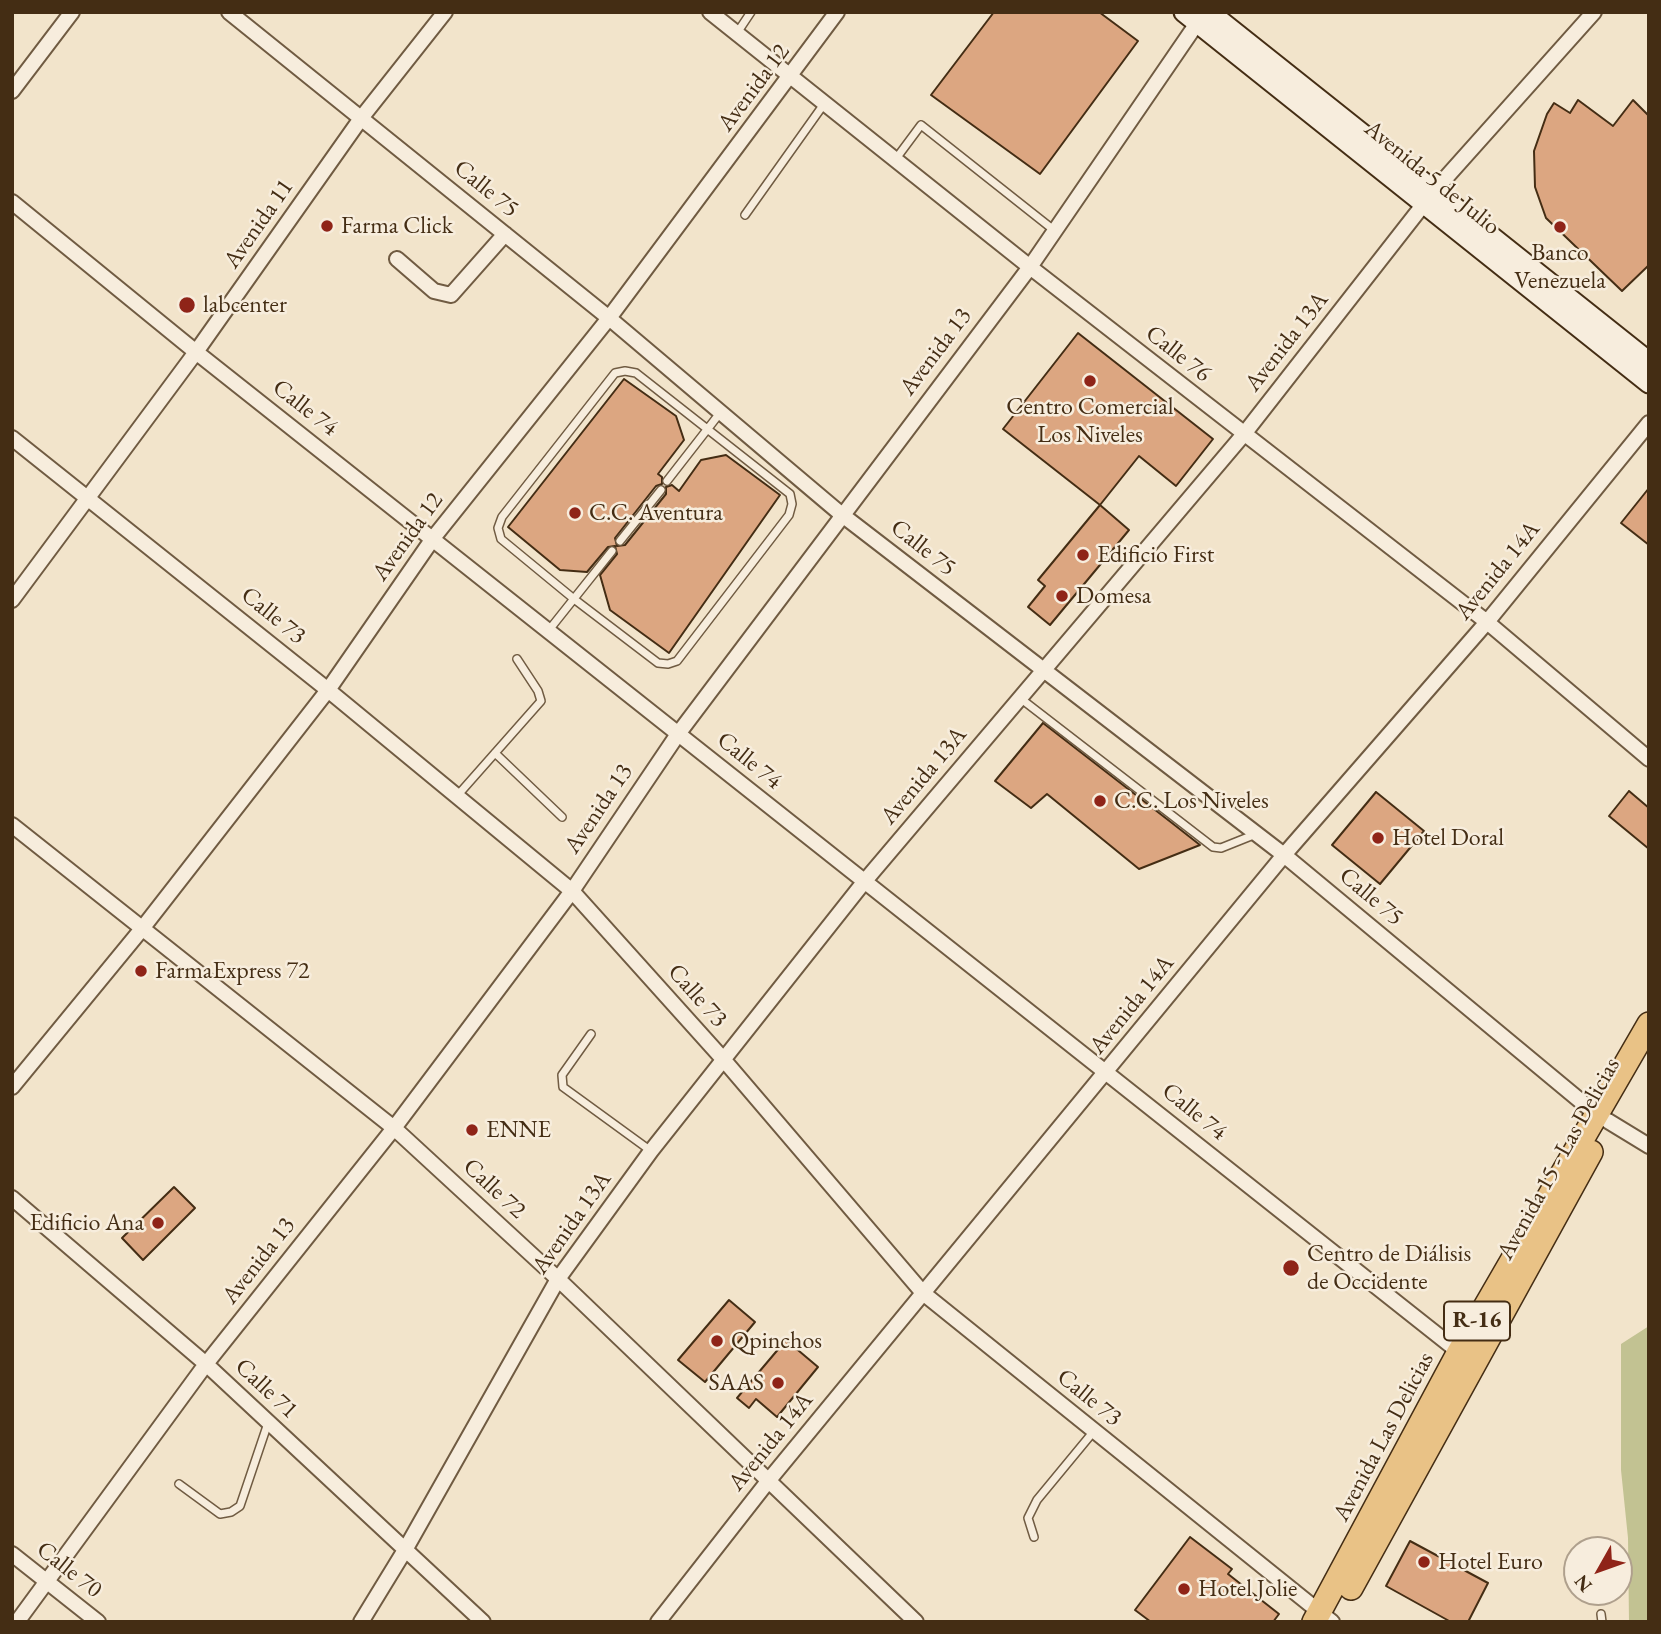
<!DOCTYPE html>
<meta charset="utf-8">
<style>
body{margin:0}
#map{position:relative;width:1661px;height:1634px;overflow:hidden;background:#f2e4cb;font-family:"EB Garamond",serif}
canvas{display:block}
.frame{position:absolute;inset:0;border:14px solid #442d14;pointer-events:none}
.north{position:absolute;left:1563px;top:1536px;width:70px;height:70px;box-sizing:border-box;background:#f7eddd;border:2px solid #afa08d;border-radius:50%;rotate:230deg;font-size:19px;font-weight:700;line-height:28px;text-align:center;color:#442d14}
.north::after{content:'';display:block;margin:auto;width:24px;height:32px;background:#8f2418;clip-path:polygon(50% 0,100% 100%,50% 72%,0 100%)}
</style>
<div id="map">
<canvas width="1661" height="1634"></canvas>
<div class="frame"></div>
<div class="north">N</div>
</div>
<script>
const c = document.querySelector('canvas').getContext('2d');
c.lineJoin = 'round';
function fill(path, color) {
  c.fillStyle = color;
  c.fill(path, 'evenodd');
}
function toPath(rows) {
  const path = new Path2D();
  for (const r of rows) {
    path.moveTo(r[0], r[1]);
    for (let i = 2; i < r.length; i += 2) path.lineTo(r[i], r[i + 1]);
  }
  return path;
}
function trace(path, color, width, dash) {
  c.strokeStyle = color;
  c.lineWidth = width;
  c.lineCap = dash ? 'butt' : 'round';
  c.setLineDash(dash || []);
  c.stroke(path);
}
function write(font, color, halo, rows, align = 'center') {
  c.font = font + ' "EB Garamond",serif';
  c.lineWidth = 5;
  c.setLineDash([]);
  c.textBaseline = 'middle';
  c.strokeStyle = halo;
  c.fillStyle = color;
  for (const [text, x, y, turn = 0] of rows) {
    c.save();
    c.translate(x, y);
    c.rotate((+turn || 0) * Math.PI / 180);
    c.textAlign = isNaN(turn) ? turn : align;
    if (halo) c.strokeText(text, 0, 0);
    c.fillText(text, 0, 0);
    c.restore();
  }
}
const green = toPath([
 [1649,1326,1649,1622,1629,1622,1628,1538,1621,1470,1621,1344]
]);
const building = toPath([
 [994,12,1099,12,1138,41,1040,174,931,95,994,12],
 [1578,100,1613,126,1633,100,1649,116,1649,265,1622,291,1546,218,1535,187,1534,151,1547,114,1554,103,1570,113,1578,100],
 [1078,333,1213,439,1176,486,1139,456,1100,505,1003,429,1078,333],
 [624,379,676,416,684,440,658,474,662,477,662,484,656,486,615,538,617,546,625,545,666,494,666,487,672,485,679,491,701,460,726,455,780,495,669,653,610,610,600,575,617,554,615,546,608,547,587,572,560,570,508,527,624,379],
 [1649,488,1649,545,1621,523,1649,488],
 [1100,505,1129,530,1050,625,1028,607,1045,586,1038,580,1100,505],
 [1043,723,1172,823,1200,845,1139,869,1047,794,1031,808,995,781,1043,723],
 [1629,791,1649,808,1649,849,1609,816,1629,791],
 [1376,792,1424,831,1380,884,1332,845,1376,792],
 [174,1187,195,1208,143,1260,122,1238,174,1187],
 [729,1300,755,1322,705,1382,678,1360,729,1300],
 [786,1340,818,1367,777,1417,756,1399,749,1408,737,1398,786,1340],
 [1190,1537,1232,1569,1228,1574,1279,1614,1273,1622,1151,1622,1135,1610,1190,1537],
 [1410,1541,1488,1583,1468,1622,1451,1622,1386,1586,1410,1541]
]);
const service = toPath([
 [737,33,751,12],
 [895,160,921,125,1055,231],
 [745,215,824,104],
 [625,371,636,373,790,494,792,504,789,515,677,661,668,664,658,663,574,599,501,539,498,528,502,517,615,373,625,371],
 [667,481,720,413],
 [620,541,661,490],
 [549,630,612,551],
 [1020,698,1213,847,1221,848,1256,834],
 [495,753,562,817],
 [457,796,541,701,538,691,517,659],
 [591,1034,562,1075,563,1087,651,1151],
 [179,1484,220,1514,231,1512,240,1506,268,1423],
 [1034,1537,1028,1518,1037,1500,1094,1431],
 [1601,1614,1602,1622]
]);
const minor = toPath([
 [229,12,609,318,841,514,1284,855,1595,1113],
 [710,12,1030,267,1487,622,1649,759],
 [12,91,72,12],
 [12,202,196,352,1459,1352],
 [397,259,434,291,451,295,505,234],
 [12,438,328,690,572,891,723,1059,923,1293,1332,1622],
 [12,600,196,352,362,117,445,12],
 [12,825,394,1128,558,1279,916,1622],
 [12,1087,141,930,328,690,434,537,609,318,837,12],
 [1608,1121,1649,1146],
 [12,1198,206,1364,483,1622],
 [12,1554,98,1622],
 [17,1622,206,1364,394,1128,572,891,678,734,1030,267,1202,16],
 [361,1622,405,1550,558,1279,651,1151,864,882,1244,434,1434,191,1594,12],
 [658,1622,769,1480,1284,855,1487,622,1649,423]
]);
const secondary = toPath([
 [1184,12,1649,383],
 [1209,12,1649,362]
]);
const primary = toPath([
 [1351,1588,1591,1152],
 [1314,1622,1459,1352,1649,1024]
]);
const markers = [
 [327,226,7,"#8f2418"],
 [1560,227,7,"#8f2418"],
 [187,305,9,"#8f2418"],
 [1090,381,7,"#8f2418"],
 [575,513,7,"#8f2418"],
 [1083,555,7,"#8f2418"],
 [1062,596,7,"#8f2418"],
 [1100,801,7,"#8f2418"],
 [1378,838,7,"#8f2418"],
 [141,971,7,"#8f2418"],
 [472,1130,7,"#8f2418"],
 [158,1223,7,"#8f2418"],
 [1291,1268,9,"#8f2418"],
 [717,1341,7,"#8f2418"],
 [778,1383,7,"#8f2418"],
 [1424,1562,7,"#8f2418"],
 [1184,1589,7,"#8f2418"]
];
const shields = [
 [1477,1321,66]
];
const shieldNames = [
 ["R-16",1477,1321]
];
const streetNames = [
 ["Avenida 12",754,88,-53],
 ["Avenida 5 de Julio",1432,178,39],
 ["Calle 75",486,189,39],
 ["Avenida 11",259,224,-55],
 ["Avenida 13A",1287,342,-52],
 ["Avenida 13",936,352,-53],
 ["Calle 76",1178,354,38],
 ["Calle 74",305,408,38],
 ["Avenida 12",408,537,-54],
 ["Calle 75",923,548,38],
 ["Avenida 14A",1498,571,-51],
 ["Calle 73",273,616,39],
 ["Calle 74",749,761,39],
 ["Avenida 13A",924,776,-50],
 ["Avenida 13",599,809,-56],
 ["Calle 75",1371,897,40],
 ["Calle 73",697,996,48],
 ["Avenida 14A",1132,1005,-51],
 ["Calle 74",1194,1112,39],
 ["Avenida 15 - Las Delicias",1559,1159,-61],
 ["Calle 72",494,1189,43],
 ["Avenida 13A",572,1223,-55],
 ["Avenida 13",259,1261,-52],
 ["Calle 71",266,1389,43],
 ["Calle 73",1089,1398,39],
 ["Avenida Las Delicias",1384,1437,-62],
 ["Avenida 14A",771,1442,-51],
 ["Calle 70",69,1570,38]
];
const poiNames = [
 ["Farma Click",341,226],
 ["Banco",1560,253,"center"],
 ["Venezuela",1560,281,"center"],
 ["labcenter",203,305],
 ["Centro Comercial",1090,407,"center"],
 ["Los Niveles",1090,435,"center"],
 ["C.C. Aventura",589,513],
 ["Edificio First",1097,555],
 ["Domesa",1076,596],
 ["C.C. Los Niveles",1114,801],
 ["Hotel Doral",1392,838],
 ["FarmaExpress 72",155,971],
 ["ENNE",486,1130],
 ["Edificio Ana",144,1223,"right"],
 ["Centro de Diálisis",1307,1254],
 ["de Occidente",1307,1282],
 ["Qpinchos",731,1341],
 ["SAAS",764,1383,"right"],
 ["Hotel Euro",1438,1562],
 ["Hotel Jolie",1198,1589]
];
fill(green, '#c2c292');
fill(building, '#dca681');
trace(building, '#442d14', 2);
trace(service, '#705b42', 10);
trace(minor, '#705b42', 18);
trace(secondary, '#442d14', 23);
trace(primary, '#442d14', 26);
trace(service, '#f7eddd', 7);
trace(minor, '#f7eddd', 14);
trace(secondary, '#f7eddd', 19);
trace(primary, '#e9c286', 23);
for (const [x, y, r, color] of markers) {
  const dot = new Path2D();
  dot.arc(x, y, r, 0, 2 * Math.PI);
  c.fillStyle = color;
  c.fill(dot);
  trace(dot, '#f7eddd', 2.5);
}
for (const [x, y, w] of shields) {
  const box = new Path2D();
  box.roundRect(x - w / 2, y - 19.5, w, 39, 5);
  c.fillStyle = '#f7eddd';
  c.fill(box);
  trace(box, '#442d14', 2);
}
write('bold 23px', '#442d14', null, shieldNames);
write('24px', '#442d14', '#f7eddd', streetNames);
write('24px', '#442d14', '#f7eddd', poiNames, 'left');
</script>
